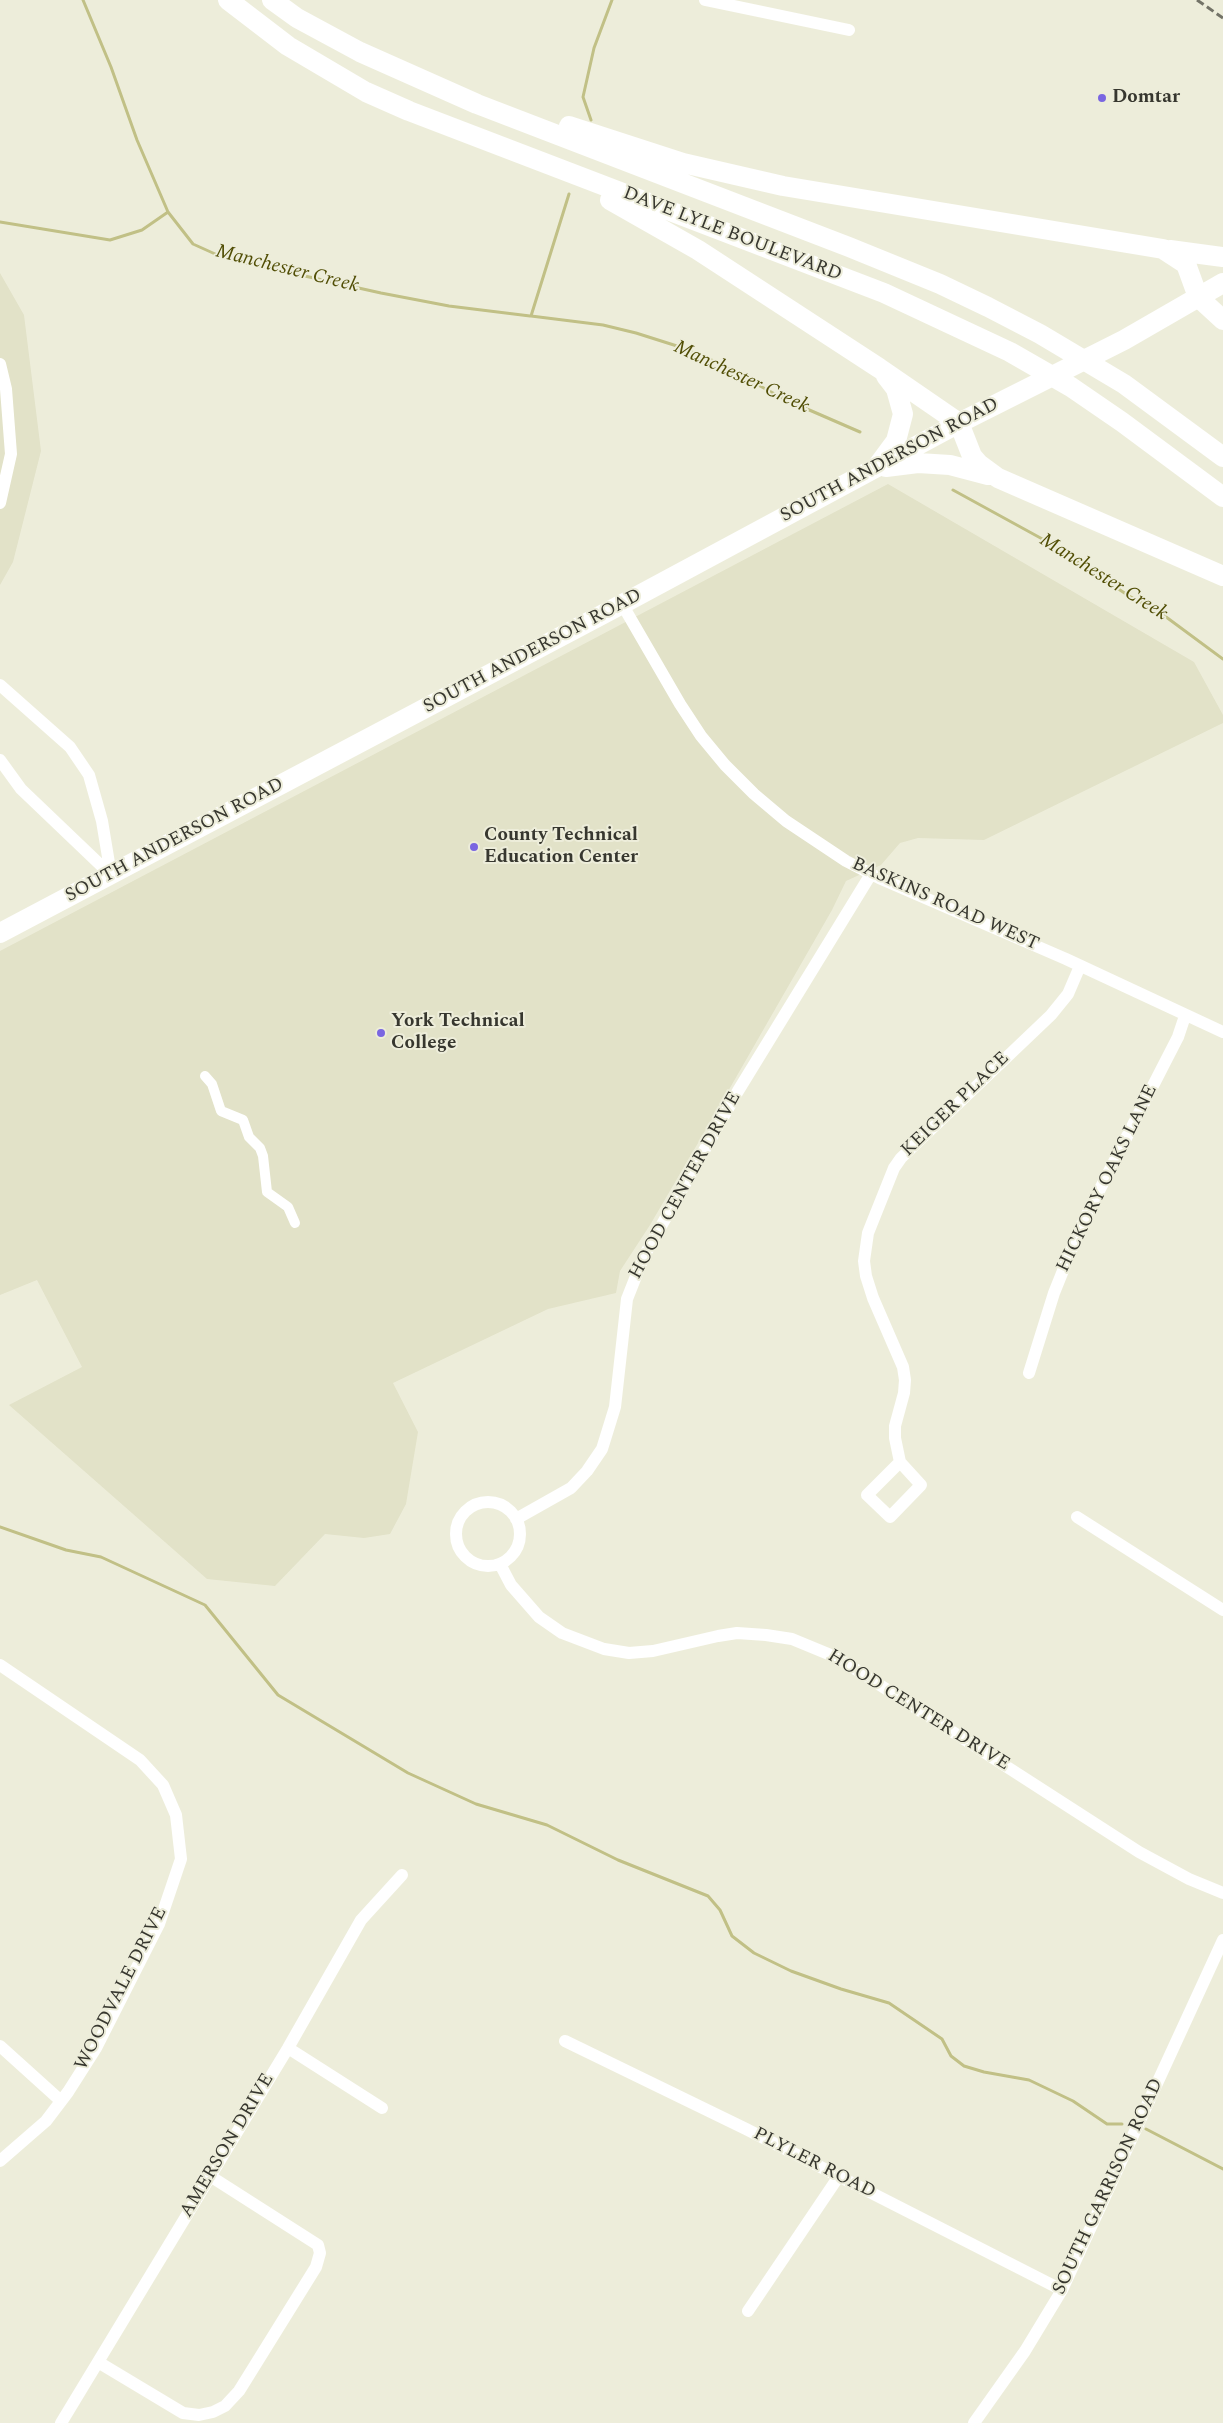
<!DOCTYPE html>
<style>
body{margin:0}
canvas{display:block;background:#ededda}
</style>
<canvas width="1223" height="2423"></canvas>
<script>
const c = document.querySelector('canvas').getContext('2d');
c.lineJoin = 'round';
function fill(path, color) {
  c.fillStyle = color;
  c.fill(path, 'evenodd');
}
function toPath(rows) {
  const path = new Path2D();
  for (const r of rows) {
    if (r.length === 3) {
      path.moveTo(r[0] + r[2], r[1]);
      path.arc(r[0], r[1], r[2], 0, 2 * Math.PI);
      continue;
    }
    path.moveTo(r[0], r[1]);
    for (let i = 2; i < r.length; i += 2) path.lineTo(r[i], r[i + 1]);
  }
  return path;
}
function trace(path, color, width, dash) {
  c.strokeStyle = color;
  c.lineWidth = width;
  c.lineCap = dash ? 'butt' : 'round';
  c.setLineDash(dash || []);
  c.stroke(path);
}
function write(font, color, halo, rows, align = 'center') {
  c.font = font + ' Spectral,serif';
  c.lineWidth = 4;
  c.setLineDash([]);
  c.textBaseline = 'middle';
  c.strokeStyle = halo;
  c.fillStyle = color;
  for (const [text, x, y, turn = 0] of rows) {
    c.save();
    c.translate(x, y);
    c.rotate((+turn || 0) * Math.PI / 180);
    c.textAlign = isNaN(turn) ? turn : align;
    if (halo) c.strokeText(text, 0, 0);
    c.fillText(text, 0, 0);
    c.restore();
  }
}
const built = toPath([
 [0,273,24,315,41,451,13,562,0,585],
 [888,484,1194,662,1223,715,1223,723,984,840,918,838,900,843,881,865,846,881,832,910,715,1114,650,1225,620,1271,616,1293,548,1309,393,1383,418,1432,406,1504,390,1534,364,1538,325,1534,275,1586,207,1579,9,1405,82,1367,37,1280,0,1295,0,951]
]);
const stream = toPath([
 [83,0,111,67,137,140,168,212,193,244,224,258,381,293,449,306,530,316],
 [591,120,583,97,594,48,612,0],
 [569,194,531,316,603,325,636,333,677,346,716,362,784,399,860,432],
 [0,222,110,240,142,230,168,212],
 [953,490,1046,541,1129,596,1158,611,1223,659],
 [0,1527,66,1550,101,1557,205,1605,278,1695,408,1773,476,1804,547,1825,618,1860,708,1896,720,1910,732,1936,754,1953,791,1971,841,1989,889,2003,942,2039,951,2056,964,2066,984,2072,1029,2080,1073,2101,1107,2124,1122,2124],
 [1146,2129,1223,2169]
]);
const pedestrian = toPath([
 [205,1076,212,1084,221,1111,243,1120,249,1137,260,1148,263,1156,267,1192,288,1207,295,1223]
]);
const minor = toPath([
 [705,0,849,30],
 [0,364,6,389,11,454,0,503],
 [622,604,680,704,701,736,725,765,754,794,786,821,846,861,879,878,1066,959,1223,1032],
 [0,685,70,747,89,775,102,821,111,875],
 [0,760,21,789,111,875],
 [1029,1373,1054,1293,1081,1226,1178,1037,1185,1016],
 [900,1462,921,1485,890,1517,867,1495,900,1462,895,1438,895,1426,904,1393,905,1380,903,1367,873,1298,866,1276,864,1261,868,1233,894,1168,901,1158,1051,1015,1068,994,1080,966],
 [488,1534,32],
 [1077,1517,1223,1610],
 [516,1519,571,1488,587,1471,602,1449,615,1407,627,1299,644,1256,738,1091,871,874],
 [500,1564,511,1585,539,1617,562,1633,604,1649,629,1653,653,1651,718,1636,737,1633,766,1635,792,1639,838,1658,1139,1852,1189,1879,1223,1893],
 [0,1665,140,1760,163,1785,176,1815,181,1859,159,1924,96,2048,68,2092,46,2121,0,2161],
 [565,2041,746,2129,1062,2290],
 [0,2046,61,2101],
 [288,2048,382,2108],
 [748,2311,839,2176],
 [98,2362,183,2413,199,2415,213,2412,225,2406,239,2391,316,2267,320,2253,318,2245,210,2176],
 [61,2423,288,2048,361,1920,402,1875],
 [974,2423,1025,2351,1062,2290,1223,1940]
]);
const primary = toPath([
 [228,0,288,46,366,92,409,111,884,293,1010,352,1071,387,1122,422,1223,497],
 [272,0,297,18,360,52,477,104,849,247,940,284,988,307,1040,334,1124,384,1223,457],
 [569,126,683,163,783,186,1163,249,1186,264,1198,297,1223,320],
 [610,200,698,250,879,368,959,423,972,456,979,464,998,478,1223,576],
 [1170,250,1223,257],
 [879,464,896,441,903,414,896,389,886,376],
 [886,467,918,463,950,465,988,475],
 [0,933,628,601,959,423,1124,340,1223,283]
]);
const rail = toPath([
 [1197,0,1223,18]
]);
const markers = [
 [1102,98,5,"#7a66e1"],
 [474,847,5,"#7a66e1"],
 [381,1033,5,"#7a66e1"]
];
const poiNames = [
 ["Domtar",1112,98],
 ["County Technical",484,836],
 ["Education Center",484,858],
 ["York Technical",391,1022],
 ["College",391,1044]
];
const streetNames = [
 ["DAVE LYLE BOULEVARD",732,235,21],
 ["SOUTH ANDERSON ROAD",890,461,-28],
 ["SOUTH ANDERSON ROAD",533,652,-28],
 ["SOUTH ANDERSON ROAD",175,841,-28],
 ["BASKINS ROAD WEST",945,905,24],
 ["KEIGER PLACE",956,1105,-44],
 ["HICKORY OAKS LANE",1108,1179,-64],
 ["HOOD CENTER DRIVE",686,1186,-61],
 ["HOOD CENTER DRIVE",918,1711,32],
 ["WOODVALE DRIVE",122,1989,-63],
 ["AMERSON DRIVE",228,2146,-59],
 ["PLYLER ROAD",814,2164,27],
 ["SOUTH GARRISON ROAD",1109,2187,-65]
];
const waterNames = [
 ["Manchester Creek",287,270,14],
 ["Manchester Creek",741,378,25],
 ["Manchester Creek",1103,578,32]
];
fill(built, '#e2e2c8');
trace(stream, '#c1c086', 3);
trace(pedestrian, '#fff', 10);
trace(minor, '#fff', 12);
trace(primary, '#fff', 20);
trace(rail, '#737367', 3, [8, 4]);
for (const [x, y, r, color] of markers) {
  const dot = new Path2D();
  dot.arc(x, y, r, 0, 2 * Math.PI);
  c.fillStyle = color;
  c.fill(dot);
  trace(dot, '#ededda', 2);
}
write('bold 19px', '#37372f', '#ededda', poiNames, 'left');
write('19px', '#37372f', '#ededda', streetNames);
write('italic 20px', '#514e05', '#ededda', waterNames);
</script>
